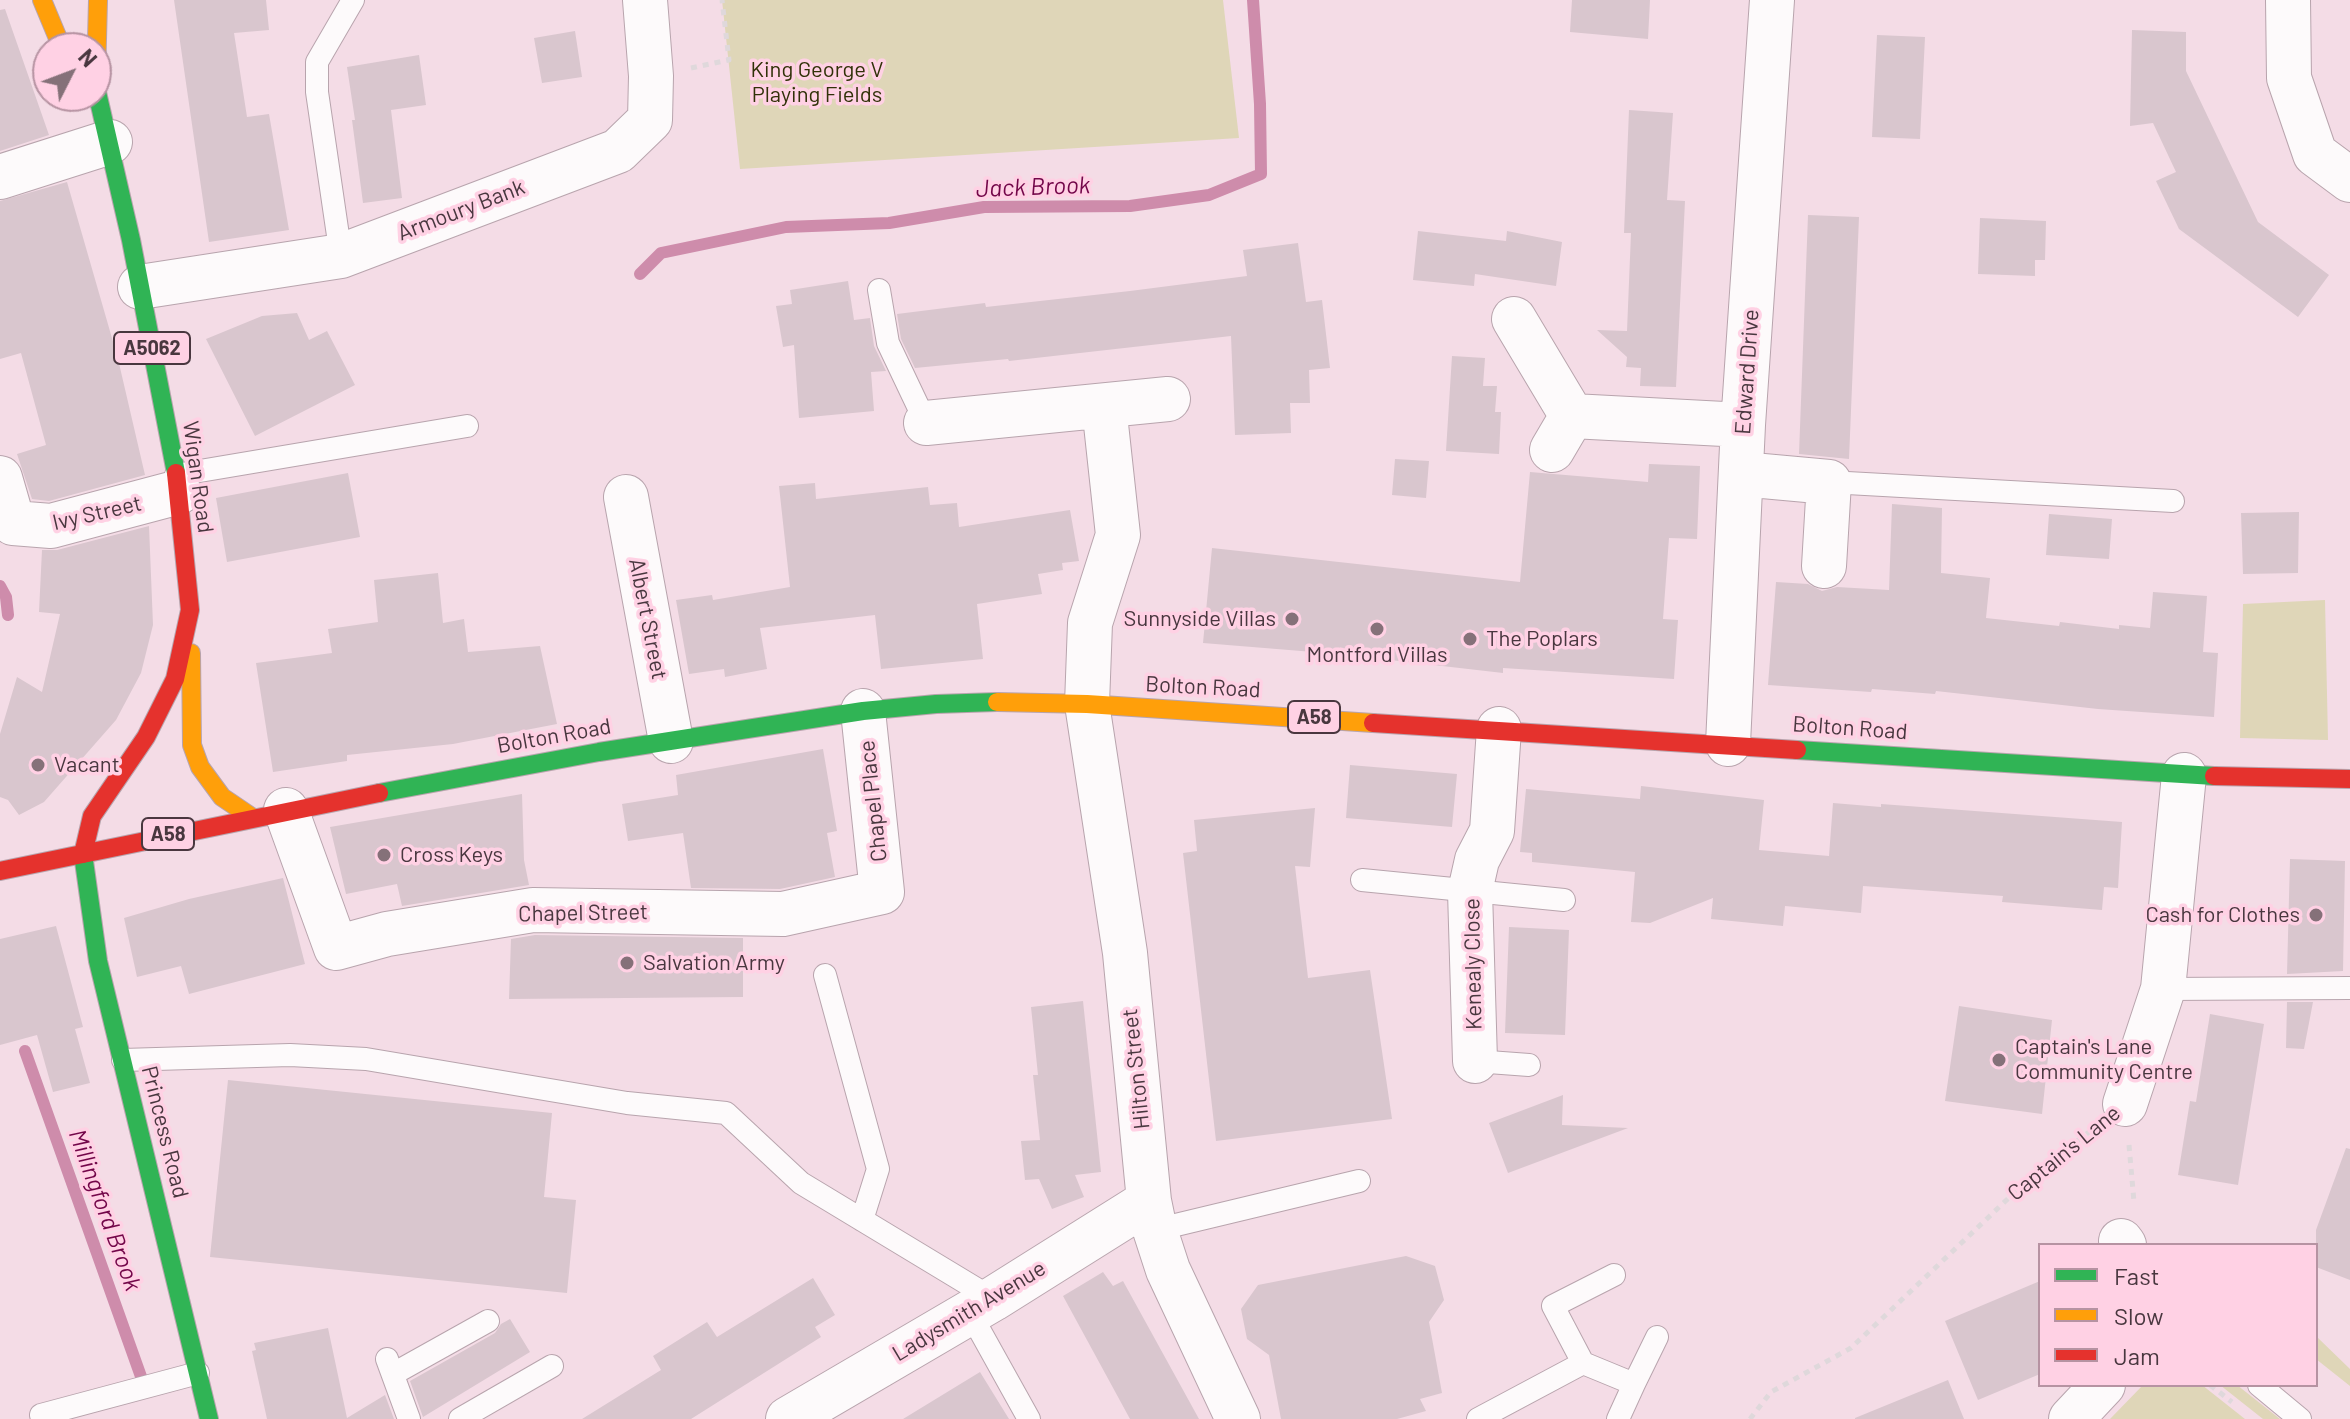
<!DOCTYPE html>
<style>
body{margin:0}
#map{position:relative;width:2350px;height:1419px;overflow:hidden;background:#f4dce6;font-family:Barlow,sans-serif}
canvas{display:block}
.legend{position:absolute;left:2038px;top:1243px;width:280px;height:144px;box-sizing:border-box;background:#ffd1e4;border:2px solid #b693a2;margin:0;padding:10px 14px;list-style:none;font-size:24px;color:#49373f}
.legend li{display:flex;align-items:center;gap:16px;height:40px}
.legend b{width:40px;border:2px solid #b693a2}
.north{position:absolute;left:32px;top:32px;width:80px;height:80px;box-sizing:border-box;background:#ffd1e4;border:2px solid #b693a2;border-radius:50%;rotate:48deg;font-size:22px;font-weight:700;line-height:32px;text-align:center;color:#49373f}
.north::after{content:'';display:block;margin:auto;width:28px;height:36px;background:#857179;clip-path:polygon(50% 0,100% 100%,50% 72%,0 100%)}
</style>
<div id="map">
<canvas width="2350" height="1419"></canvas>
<ul class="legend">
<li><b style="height:10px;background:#30b455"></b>Fast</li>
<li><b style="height:10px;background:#ff9f0a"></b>Slow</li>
<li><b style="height:10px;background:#e5322d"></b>Jam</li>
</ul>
<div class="north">N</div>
</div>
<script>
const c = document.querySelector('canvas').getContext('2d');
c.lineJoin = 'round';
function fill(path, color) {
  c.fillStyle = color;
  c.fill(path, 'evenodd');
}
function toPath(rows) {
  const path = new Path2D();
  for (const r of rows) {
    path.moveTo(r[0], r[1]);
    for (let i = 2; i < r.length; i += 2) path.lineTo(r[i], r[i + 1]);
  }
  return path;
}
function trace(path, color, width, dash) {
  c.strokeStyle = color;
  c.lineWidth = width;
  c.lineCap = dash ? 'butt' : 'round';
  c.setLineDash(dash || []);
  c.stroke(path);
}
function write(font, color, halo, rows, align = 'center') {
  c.font = font + ' Barlow,sans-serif';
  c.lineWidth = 7;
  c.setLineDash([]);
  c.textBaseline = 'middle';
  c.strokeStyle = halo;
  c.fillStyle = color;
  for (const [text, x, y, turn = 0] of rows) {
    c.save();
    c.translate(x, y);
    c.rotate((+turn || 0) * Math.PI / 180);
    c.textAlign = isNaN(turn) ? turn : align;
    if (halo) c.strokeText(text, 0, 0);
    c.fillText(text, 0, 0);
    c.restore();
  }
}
const green = toPath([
 [722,0,1223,0,1239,138,740,169],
 [2325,600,2328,740,2240,738,2243,604],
 [2316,1336,2350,1369,2350,1386,2316,1359],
 [2143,1385,2202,1385,2245,1419,2110,1419],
 [2220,1385,2237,1385,2280,1419,2263,1419]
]);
const stream = toPath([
 [640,274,661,253,786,227,889,223,984,207,1130,206,1209,195,1261,174,1260,104,1253,0],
 [0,586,6,597,8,615],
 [25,1051,144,1385]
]);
const building = toPath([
 [174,0,266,0,269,30,234,33,247,117,269,114,289,230,209,242],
 [1572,0,1650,0,1648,39,1570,32],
 [5,9,49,135,0,151,0,10],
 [2132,30,2186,32,2186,71,2258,222,2329,275,2298,317,2179,229,2156,181,2176,172,2153,123,2130,126],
 [575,31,582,77,542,83,534,38],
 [1877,35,1925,37,1920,139,1872,137],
 [419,55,426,105,391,110,402,198,363,203,352,120,355,120,347,67],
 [1629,110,1673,113,1667,200,1685,201,1676,387,1640,386,1641,368,1626,367,1627,357,1597,330,1627,331,1631,233,1624,233],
 [67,182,118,359,145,475,49,501,32,499,17,454,46,445,21,353,0,359,0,201],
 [1808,215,1859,217,1849,459,1799,454],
 [1980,218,2046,221,2045,260,2035,260,2035,276,1978,274],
 [1418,231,1506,241,1507,231,1562,242,1556,286,1475,274,1474,286,1413,280],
 [1298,243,1306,302,1322,300,1330,368,1309,370,1310,403,1290,403,1291,433,1235,435,1231,336,1009,361,1008,359,915,368,901,339,897,314,985,303,986,307,1130,291,1247,276,1243,250],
 [848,281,854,320,870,318,874,346,886,371,871,372,874,411,799,418,794,345,783,347,776,306,792,304,790,290],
 [297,313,309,340,327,331,355,385,255,436,206,339,262,316],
 [1452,356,1485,358,1483,386,1497,386,1495,412,1501,412,1499,454,1446,451],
 [1395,459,1429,461,1426,498,1392,495],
 [1649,464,1700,466,1697,539,1669,538,1663,619,1678,620,1674,679,1503,668,1503,673,1338,654,1203,643,1212,548,1520,582,1530,472,1648,482],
 [348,473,360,537,227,562,216,498],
 [815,483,816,499,928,487,930,505,957,503,959,527,1070,510,1079,561,1062,563,1063,570,1038,574,1042,594,977,604,983,659,881,669,875,615,760,628,767,669,725,677,724,669,689,674,676,600,712,595,713,600,790,587,779,486],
 [1892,504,1942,508,1941,573,1990,578,1986,618,2059,626,2060,622,2119,629,2119,625,2150,628,2153,592,2207,596,2203,652,2218,653,2214,717,2098,709,1936,691,1935,694,1872,689,1871,692,1768,685,1776,582,1808,584,1822,591,1837,587,1889,590],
 [2299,512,2298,573,2243,574,2241,513],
 [2049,514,2112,519,2109,559,2046,555],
 [149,526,153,625,141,673,116,720,44,802,19,815,8,800,0,797,0,734,17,677,42,692,60,614,39,612,42,550,57,550],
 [438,573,443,623,464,619,468,652,540,646,557,724,453,744,347,755,347,761,273,772,256,663,332,653,328,629,378,622,374,580],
 [823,749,837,831,827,833,835,877,780,889,691,888,683,833,628,841,622,804,678,795,676,775],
 [1350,765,1457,774,1452,827,1346,818],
 [1641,786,1764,800,1759,850,1829,856,1833,803,1881,807,1881,804,2122,822,2118,888,2104,887,2102,910,2002,902,2003,896,1863,886,1861,913,1785,906,1783,926,1711,919,1713,898,1650,923,1631,922,1635,872,1532,862,1532,853,1520,852,1526,789,1640,799],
 [522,794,524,860,529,885,402,906,397,884,346,894,330,827],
 [1315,808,1310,867,1295,866,1308,978,1370,970,1392,1119,1216,1141,1183,853,1197,851,1194,820],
 [2290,859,2345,861,2343,971,2287,974],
 [283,878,305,964,189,994,181,966,137,977,124,918,189,899],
 [56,926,83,1027,75,1029,90,1083,53,1092,37,1035,0,1045,0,939],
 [1509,927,1569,930,1565,1035,1505,1033],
 [535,935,743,938,743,997,509,999,511,939],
 [1083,1001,1101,1172,1075,1175,1084,1197,1052,1209,1039,1179,1025,1180,1021,1141,1040,1140,1033,1075,1038,1075,1031,1007],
 [2287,1002,2313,1002,2304,1049,2286,1048],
 [1959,1006,2052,1020,2042,1114,1945,1101],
 [2210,1014,2264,1024,2238,1185,2178,1175,2190,1101,2196,1102],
 [228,1080,552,1113,544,1197,576,1200,567,1293,210,1257],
 [1563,1095,1562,1125,1628,1128,1508,1173,1489,1123],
 [2346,1148,2350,1149,2350,1280,2316,1267,2316,1230],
 [1406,1256,1435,1266,1444,1300,1429,1322,1442,1393,1420,1399,1426,1411,1397,1419,1281,1419,1269,1355,1247,1339,1241,1309,1258,1285],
 [1103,1272,1113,1286,1123,1281,1199,1419,1130,1419,1063,1296],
 [813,1278,835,1315,815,1327,821,1337,691,1419,582,1419,661,1370,653,1356,707,1322,717,1337],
 [2040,1281,2040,1374,1978,1400,1945,1321],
 [510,1319,530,1352,423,1417,410,1381,495,1333,501,1324],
 [328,1328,347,1418,385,1395,394,1419,267,1419,252,1351,256,1350,254,1343],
 [980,1372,1009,1419,903,1419],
 [1948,1380,1964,1419,1855,1419,1855,1418]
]);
const path = toPath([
 [691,68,729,60,722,0],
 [2129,1145,2134,1202],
 [2210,1385,2232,1402],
 [1750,1419,1771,1392,1851,1348,2036,1172,2093,1129]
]);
const lane = toPath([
 [341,256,317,92,317,62,353,0],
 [879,290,888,343,926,423],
 [176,475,467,426],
 [1829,482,2173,501],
 [1362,880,1564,900],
 [825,975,878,1169,862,1220],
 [2163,989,2350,988],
 [123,1060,290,1055,366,1059,627,1103,726,1113,801,1183,993,1299],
 [1475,1061,1529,1065],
 [1155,1230,1359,1181],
 [1614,1275,1553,1306,1583,1363,1634,1384,1657,1337],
 [970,1313,1029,1419],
 [387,1359,409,1419],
 [393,1374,488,1321],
 [2259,1385,2300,1419],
 [43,1419,41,1415,198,1373],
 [460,1419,552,1366],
 [1478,1419,1583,1363],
 [1618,1419,1634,1384]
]);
const street = toPath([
 [2288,0,2289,78,2315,154,2350,180],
 [0,177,110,142],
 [140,287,341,256,618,151,650,120,651,76,645,0],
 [1514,319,1572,416,1743,425],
 [1104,406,1118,535,1090,623,1087,704,1125,953,1149,1201,1155,1230,1168,1270,1238,1419],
 [926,423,1168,399],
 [1552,450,1572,416],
 [1741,474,1829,482,1824,566],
 [0,478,13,523,51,526,179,492],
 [626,497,671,741],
 [1728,744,1743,425,1772,0],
 [286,810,336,948,387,934,533,910,783,914,882,892,863,711],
 [1475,1061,1470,891,1477,860,1492,831,1499,729],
 [2125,1104,2163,989,2184,775],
 [2121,1241,2124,1245],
 [788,1419,993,1299,1149,1201],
 [2071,1419,2103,1385]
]);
const fast = toPath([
 [96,88,131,240,176,473],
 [1797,750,2214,776],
 [379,793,599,752,863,711,936,704,997,702],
 [83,854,98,961,209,1419]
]);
const slow = toPath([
 [42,0,62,48],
 [96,79,98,0],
 [191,653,192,745,200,767,222,797,253,818],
 [997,702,1087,704,1373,723]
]);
const jam = toPath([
 [1373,723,1797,750],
 [2214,776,2350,779],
 [83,854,92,816,146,737,175,679,190,610,176,473],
 [0,871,379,793]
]);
const markers = [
 [1292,619,8,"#857179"],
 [1377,629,8,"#857179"],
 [1470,639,8,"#857179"],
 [38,765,8,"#857179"],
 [384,855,8,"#857179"],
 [2316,915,8,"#857179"],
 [627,963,8,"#857179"],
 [1999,1060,8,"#857179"]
];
const shields = [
 [152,348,76],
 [1314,717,52],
 [168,834,52]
];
const shieldNames = [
 ["A5062",152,348],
 ["A58",1314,717],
 ["A58",168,834]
];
const parkNames = [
 ["King George V",817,70],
 ["Playing Fields",817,95]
];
const streetNames = [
 ["Armoury Bank",461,210,-21],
 ["Edward Drive",1747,372,-86],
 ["Wigan Road",198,477,82],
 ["Ivy Street",97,513,-13],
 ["Albert Street",648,619,79],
 ["Bolton Road",1203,687,3],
 ["Bolton Road",1850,728,4],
 ["Bolton Road",554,736,-10],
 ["Chapel Place",873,801,-96],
 ["Chapel Street",583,913,-1],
 ["Kenealy Close",1473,964,-91],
 ["Hilton Street",1136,1069,-96],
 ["Princess Road",165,1132,76],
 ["Captain's Lane",2064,1153,-39],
 ["Ladysmith Avenue",969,1311,-31]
];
const poiNames = [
 ["Sunnyside Villas",1276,619,"right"],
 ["The Poplars",1486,639],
 ["Montford Villas",1377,655,"center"],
 ["Vacant",54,765],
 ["Cross Keys",400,855],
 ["Cash for Clothes",2300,915,"right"],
 ["Salvation Army",643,963],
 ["Captain's Lane",2015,1047],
 ["Community Centre",2015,1072]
];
const waterNames = [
 ["Jack Brook",1033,187,-2],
 ["Millingford Brook",105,1210,70]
];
fill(green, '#dfd6b8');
trace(stream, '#ce8cab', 12);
fill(building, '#d9c6ce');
trace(lane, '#b8a4ad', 24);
trace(street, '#b8a4ad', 46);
trace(fast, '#b8a4ad', 20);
trace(slow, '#b8a4ad', 20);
trace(jam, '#b8a4ad', 20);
trace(path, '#dfd8db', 5, [6, 6]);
trace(lane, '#fdfafb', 22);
trace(street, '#fdfafb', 44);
trace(fast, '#30b455', 18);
trace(slow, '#ff9f0a', 18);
trace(jam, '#e5322d', 18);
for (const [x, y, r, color] of markers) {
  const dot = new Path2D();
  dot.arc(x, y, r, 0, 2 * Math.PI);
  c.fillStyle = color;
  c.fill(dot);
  trace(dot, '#ffd1e4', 3);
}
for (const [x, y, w] of shields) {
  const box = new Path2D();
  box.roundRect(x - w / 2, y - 16, w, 32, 6);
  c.fillStyle = '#ffd1e4';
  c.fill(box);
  trace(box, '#49373f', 2);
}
write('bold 20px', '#49373f', null, shieldNames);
write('22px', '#313108', '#ffd1e4', parkNames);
write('22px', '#49373f', '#ffd1e4', streetNames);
write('22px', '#49373f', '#ffd1e4', poiNames, 'left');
write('italic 24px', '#730649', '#ffd1e4', waterNames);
</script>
